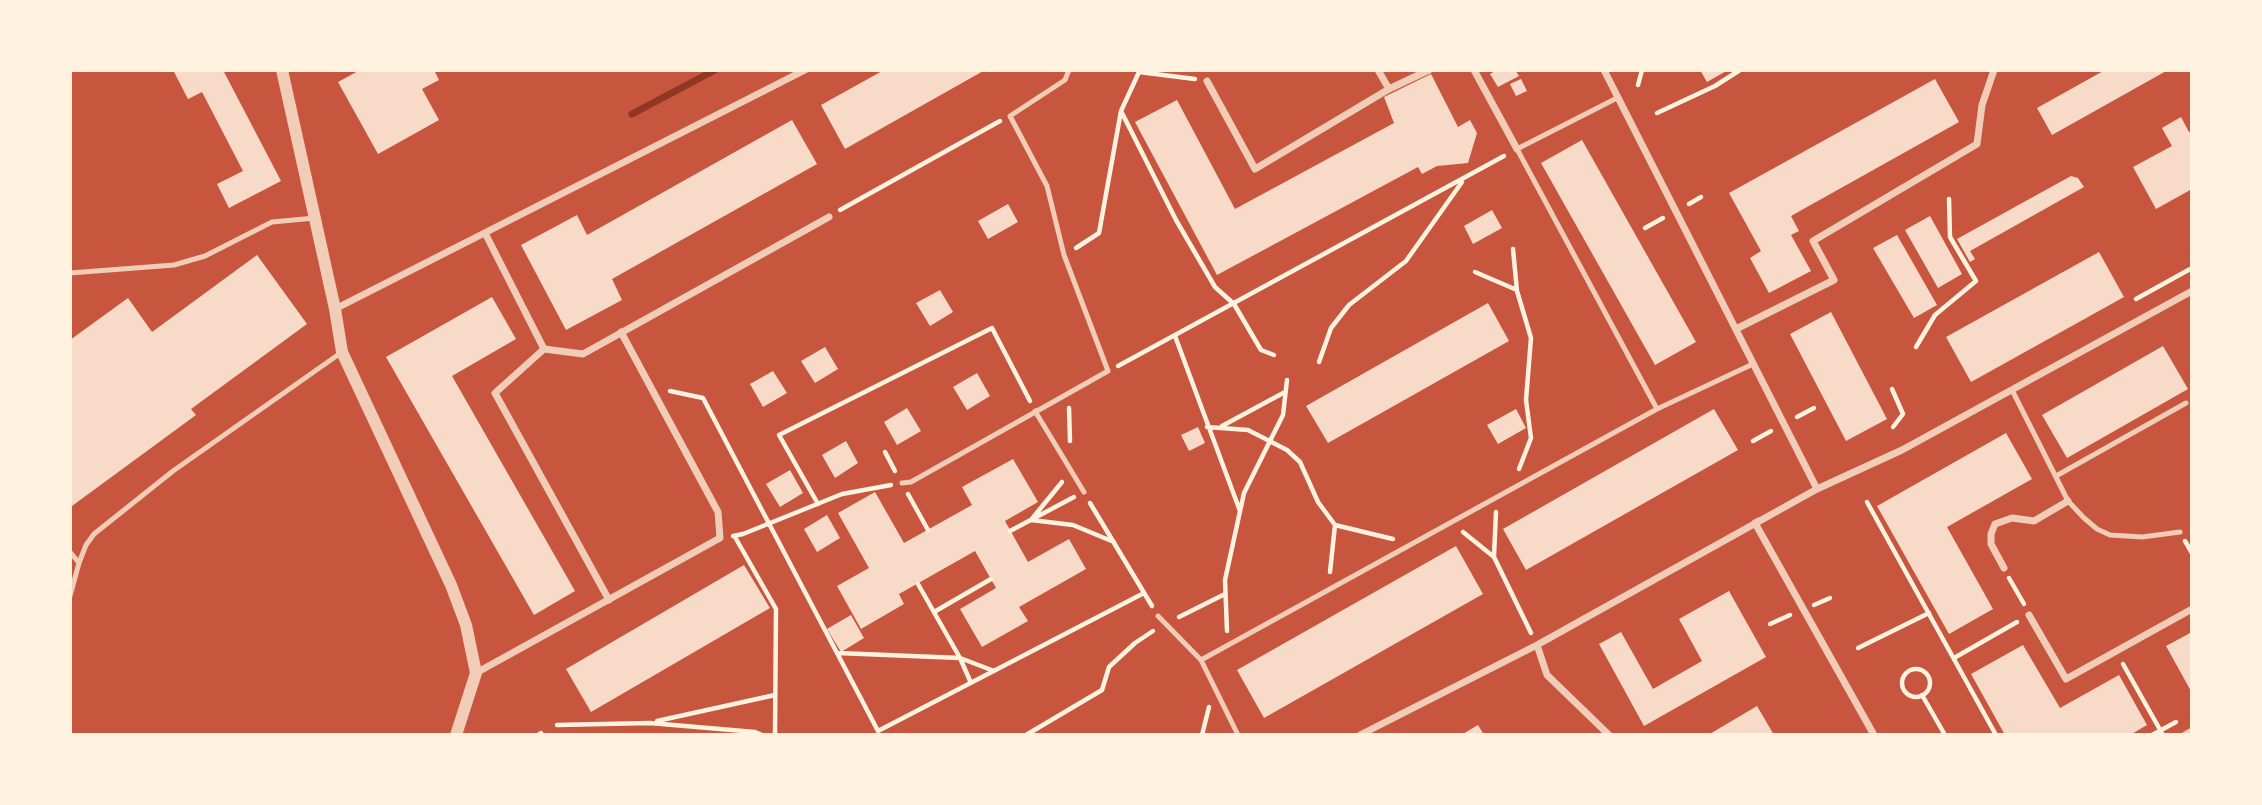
<!DOCTYPE html>
<style>
body{margin:0}
#map{position:relative;width:2262px;height:805px;overflow:hidden;background:#c8553d;font-family:"IBM Plex Sans",sans-serif}
canvas{display:block}
.frame{position:absolute;inset:0;border:72px solid #fff3e0;pointer-events:none}
</style>
<div id="map">
<canvas width="2262" height="805"></canvas>
<div class="frame"></div>
</div>
<script>
const c = document.querySelector('canvas').getContext('2d');
c.lineJoin = 'round';
function toPath(rows) {
  const path = new Path2D();
  for (const r of rows) {
    if (r.length === 3) {
      path.moveTo(r[0] + r[2], r[1]);
      path.arc(r[0], r[1], r[2], 0, 2 * Math.PI);
      continue;
    }
    path.moveTo(r[0], r[1]);
    for (let i = 2; i < r.length; i += 2) path.lineTo(r[i], r[i + 1]);
  }
  return path;
}
function trace(path, color, width, dash) {
  c.strokeStyle = color;
  c.lineWidth = width;
  c.lineCap = dash ? 'butt' : 'round';
  c.setLineDash(dash || []);
  c.stroke(path);
}
function fill(path, color) {
  c.fillStyle = color;
  c.fill(path, 'evenodd');
}
const stream = toPath([
 [632,114,715,70]
]);
const building = toPath([
 [173,70,223,70,281,181,229,208,217,184,243,171,202,92,188,99],
 [360,70,434,70,439,80,422,89,439,120,378,154,338,82],
 [884,70,985,70,845,149,821,105],
 [1497,70,1515,70,1519,76,1498,87,1490,74],
 [1700,70,1728,70,1707,82],
 [2105,70,2168,70,2052,135,2037,108],
 [1431,74,1458,127,1470,120,1477,133,1468,163,1437,166,1422,174,1418,167,1217,275,1135,122,1177,100,1235,209,1394,123,1384,97],
 [1521,79,1527,91,1516,96,1510,84],
 [1935,79,1959,122,1791,216,1799,231,1791,235,1811,271,1769,293,1750,258,1761,251,1729,193],
 [2181,117,2189,132,2192,131,2192,189,2156,209,2133,167,2172,146,2162,128],
 [792,120,817,164,612,279,622,300,566,330,521,245,577,215,587,235],
 [1582,140,1696,342,1655,365,1541,163],
 [2071,176,2078,178,2084,187,1970,251,1975,259,1970,262,1957,239],
 [1008,204,1018,222,988,239,978,221],
 [1492,210,1502,228,1473,244,1464,226],
 [1930,216,1962,274,1938,288,1905,230],
 [1897,235,1937,305,1914,318,1873,248],
 [2099,252,2124,297,1971,382,1946,337],
 [257,255,307,324,191,409,196,415,72,506,70,503,70,340,128,298,152,332],
 [940,290,953,312,930,326,916,303],
 [492,297,516,339,452,376,575,591,534,615,386,357],
 [1488,303,1509,341,1328,443,1306,406],
 [1831,312,1887,419,1846,441,1790,334],
 [2163,346,2188,389,2067,458,2042,415],
 [825,347,838,369,815,383,801,361],
 [773,371,787,393,763,407,750,384],
 [977,373,990,396,967,410,953,387],
 [907,408,921,431,897,445,884,422],
 [1516,409,1526,428,1498,444,1487,425],
 [1714,409,1738,450,1526,570,1503,529],
 [1198,427,1205,443,1189,451,1181,435],
 [2006,433,2032,479,1947,527,1993,609,1949,634,1877,506],
 [846,441,858,463,835,478,822,455],
 [1013,459,1038,502,1005,521,1028,562,1069,539,1086,569,1019,607,1028,621,982,647,960,609,996,588,975,551,899,594,904,604,861,629,837,586,869,568,838,513,875,492,904,543,972,505,962,487],
 [790,470,803,493,780,507,766,484],
 [827,515,840,538,817,552,804,529],
 [1456,546,1483,594,1264,718,1237,670],
 [744,565,770,608,591,712,566,669],
 [1729,591,1766,657,1644,726,1599,644,1621,632,1653,689,1702,661,1679,619],
 [851,615,864,638,841,652,827,629],
 [2192,632,2192,693,2166,646],
 [2023,645,2060,708,2119,675,2147,725,2130,735,2005,735,1971,674],
 [1757,706,1774,735,1708,735],
 [1478,725,1484,735,1461,735]
]);
const path = toPath([
 [1638,85,1642,70],
 [1121,111,1176,220,1215,287,1234,304,1261,350,1274,355],
 [1657,113,1715,86,1740,70],
 [1689,204,1701,197],
 [840,210,1000,121],
 [1645,228,1663,218],
 [1076,248,1099,233,1121,111,1139,72,1195,79],
 [1513,249,1517,291,1531,338,1526,400,1531,438,1519,469],
 [1475,272,1517,290],
 [2136,299,2192,268],
 [1175,336,1240,511],
 [1916,347,1935,315,1976,281,1950,237,1949,199],
 [1319,362,1331,328,1349,305,1406,261,1462,182],
 [1118,366,1504,156],
 [1892,389,1903,414,1893,427],
 [670,391,703,398,878,731,1144,593],
 [1069,408,1070,441],
 [1797,417,1814,408],
 [1222,426,1285,392],
 [1207,427,1248,430,1287,450,1300,462,1318,502,1335,525,1393,539],
 [1753,441,1771,431],
 [885,452,895,471],
 [1062,482,1031,520,1073,525,1114,542],
 [908,494,928,530],
 [1867,502,1996,735],
 [1090,503,1152,606],
 [818,504,779,435,992,328,1030,401],
 [1010,531,1074,497],
 [1463,532,1494,557,1531,633],
 [733,536,743,534,842,494,891,485],
 [735,537,776,609,775,735],
 [2185,541,2192,553],
 [1494,556,1496,512],
 [1330,572,1335,525],
 [2009,578,2024,604],
 [918,584,960,658,971,683],
 [1814,605,1830,598],
 [934,612,991,579],
 [1179,617,1225,594],
 [1770,624,1790,615],
 [1227,631,1225,580,1244,493,1283,415,1287,380],
 [1858,648,1929,613],
 [838,653,960,658,994,671],
 [1954,658,2017,622],
 [2123,664,2163,735],
 [1916,683,14],
 [1922,695,1945,735],
 [657,721,775,695],
 [557,725,650,723,755,732,762,735],
 [538,735,541,733],
 [1026,735,1102,690,1109,667,1135,643,1153,631],
 [1202,735,1209,707],
 [2152,735,2176,722]
]);
const service = toPath([
 [1069,70,1065,80,1010,116,1047,186,1064,255,1108,371],
 [1617,98,1517,149,1657,409],
 [70,273,174,265,205,256,272,222,315,218],
 [2012,390,2068,501,2084,518,2097,529,2110,535,2142,537,2180,532],
 [1038,410,1035,411,1084,492],
 [2056,476,2186,403],
 [902,483,911,482,1108,371],
 [70,552,79,563],
 [70,596,79,563,86,545,94,534,173,471,342,352],
 [1158,616,1201,660],
 [1238,735,1201,660,1657,409,1753,364]
]);
const minor = toPath([
 [1378,70,1389,89],
 [1474,70,1517,149],
 [1604,70,1817,489,1815,490],
 [1207,81,1255,169,1389,89,1429,70],
 [485,233,544,349,583,354,829,217],
 [335,309,805,70],
 [1736,329,1834,280,1813,241,1977,144,1982,105,1994,70],
 [544,349,495,393,609,600],
 [1759,521,1755,523,1874,735],
 [2004,568,1991,544,1991,534,1995,524,2012,518,2034,521,2068,501],
 [2029,615,2066,679,2192,609],
 [1537,645,1547,675,1609,735],
 [476,673,720,538,718,512,621,332],
 [1360,735,1537,645,1817,489,1902,450,2192,291],
 [2185,735,2192,731]
]);
const tertiary = toPath([
 [282,70,335,309,342,352,451,585,466,625,476,673,456,735]
]);
trace(stream, '#8f3625', 7);
fill(building, '#f7dbc8');
trace(path, '#fff3e0', 4.5);
trace(service, '#f1ccb7', 5);
trace(minor, '#f1ccb7', 7);
trace(tertiary, '#f1ccb7', 12);
</script>
